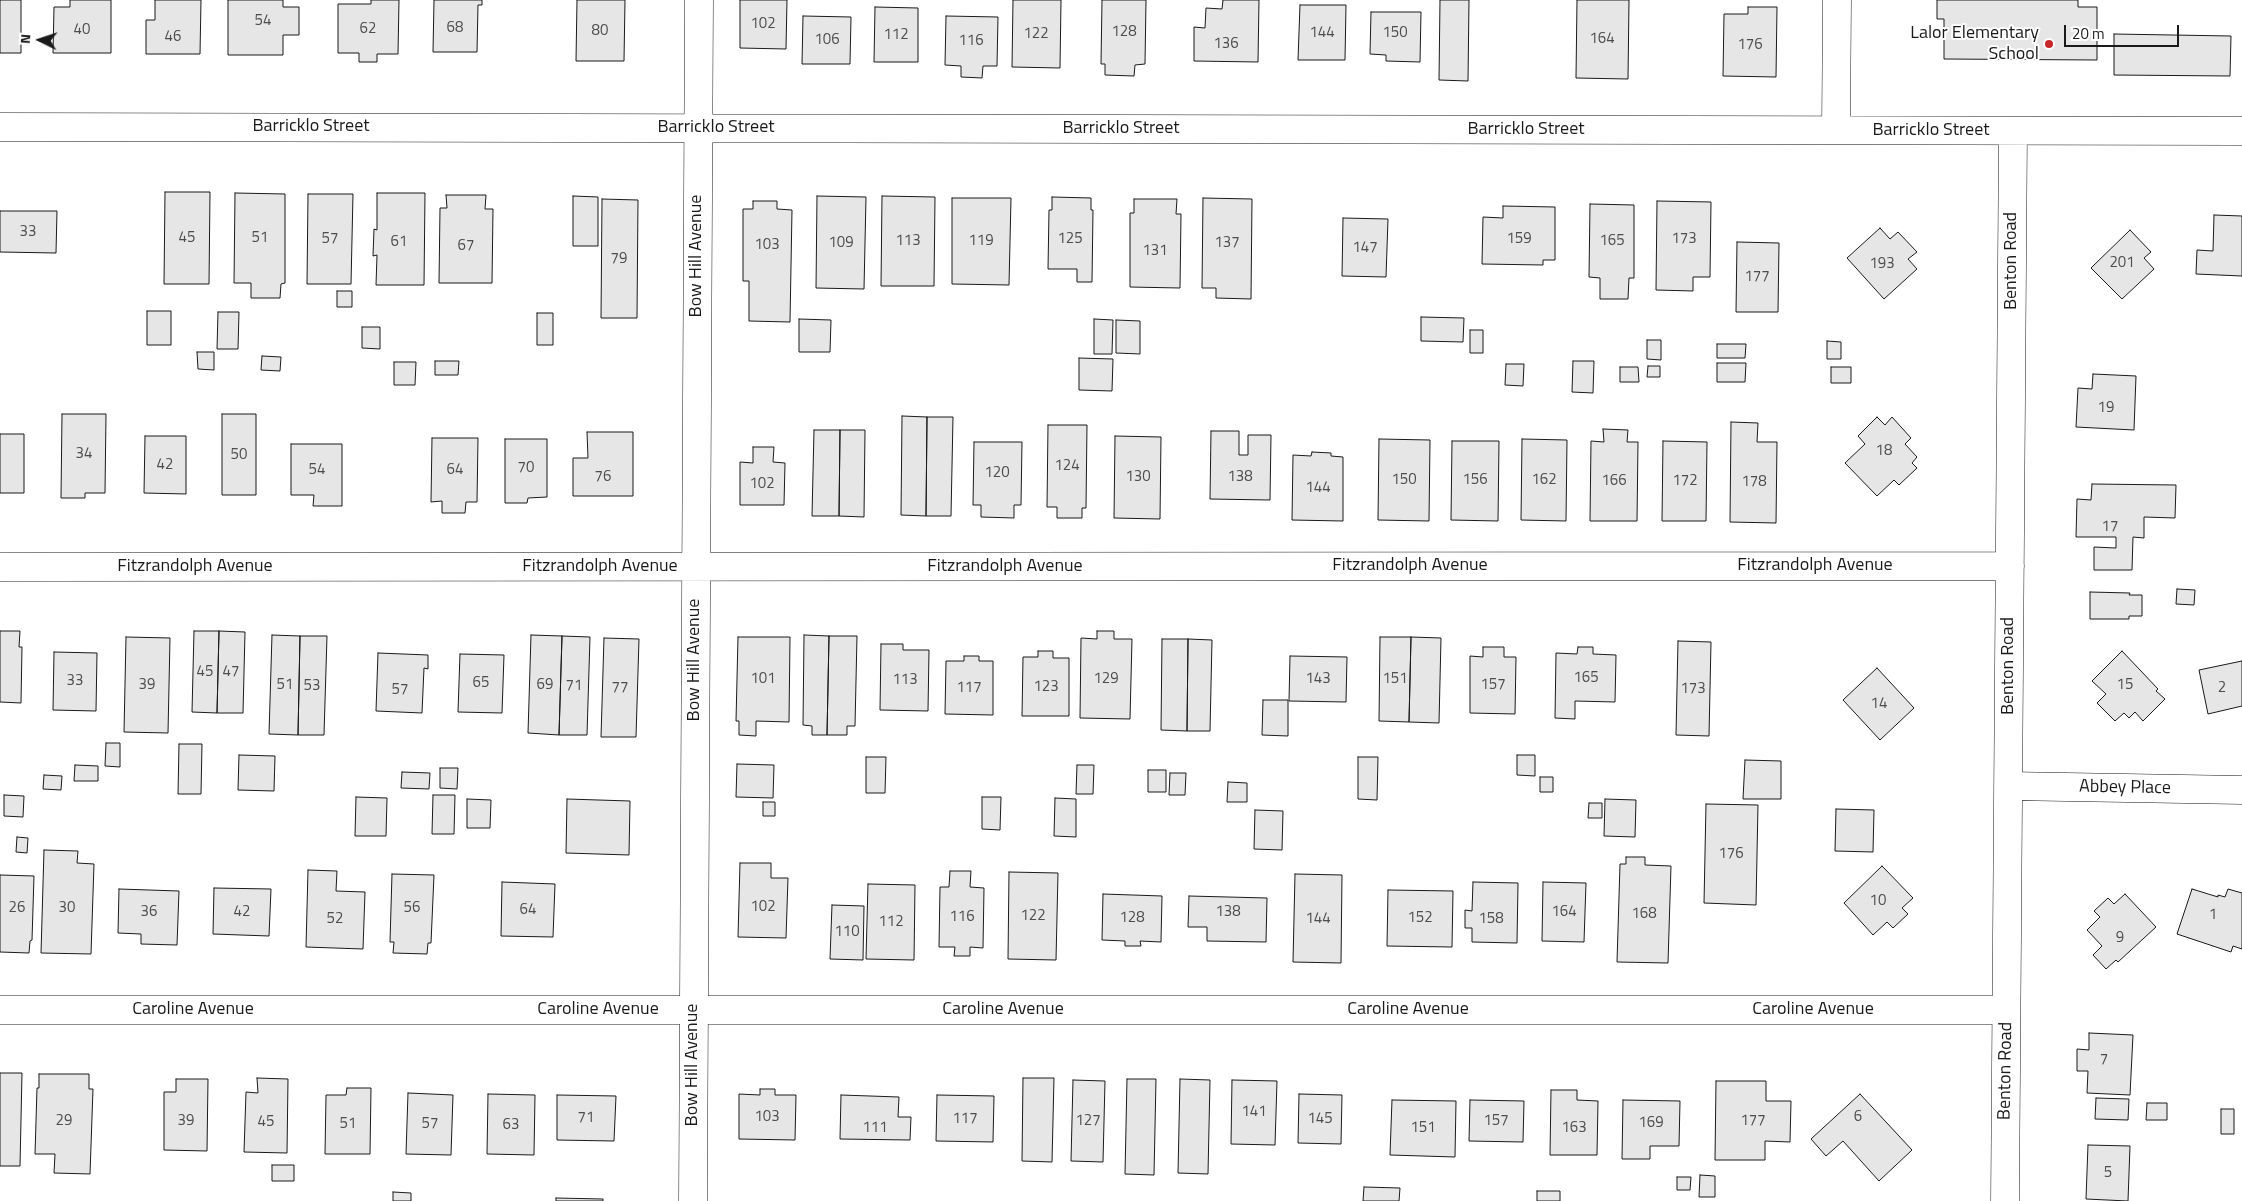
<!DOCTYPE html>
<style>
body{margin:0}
#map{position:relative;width:2242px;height:1201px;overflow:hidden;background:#fff;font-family:"Titillium Web",sans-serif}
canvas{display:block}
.north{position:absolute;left:15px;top:15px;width:50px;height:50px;-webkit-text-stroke:4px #fff;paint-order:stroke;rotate:274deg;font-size:14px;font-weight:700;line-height:20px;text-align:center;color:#1a1a1a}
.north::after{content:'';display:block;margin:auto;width:18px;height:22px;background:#1a1a1a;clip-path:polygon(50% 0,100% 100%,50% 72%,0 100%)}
.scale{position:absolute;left:2064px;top:25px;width:115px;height:22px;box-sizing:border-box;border:2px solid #1a1a1a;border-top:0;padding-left:6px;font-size:15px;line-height:18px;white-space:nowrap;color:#1a1a1a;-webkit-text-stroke:4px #fff;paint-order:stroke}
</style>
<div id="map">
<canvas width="2242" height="1201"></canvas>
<div class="north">N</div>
<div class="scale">20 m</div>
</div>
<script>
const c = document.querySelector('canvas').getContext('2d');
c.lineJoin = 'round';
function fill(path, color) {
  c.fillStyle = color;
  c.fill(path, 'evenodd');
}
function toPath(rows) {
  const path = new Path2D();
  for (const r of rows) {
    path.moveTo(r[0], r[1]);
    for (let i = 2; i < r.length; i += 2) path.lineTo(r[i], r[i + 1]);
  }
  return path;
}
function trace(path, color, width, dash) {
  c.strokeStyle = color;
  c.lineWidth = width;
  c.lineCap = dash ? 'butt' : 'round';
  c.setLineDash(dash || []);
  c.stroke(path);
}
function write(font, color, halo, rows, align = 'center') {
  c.font = font + ' "Titillium Web",sans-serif';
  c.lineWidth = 4;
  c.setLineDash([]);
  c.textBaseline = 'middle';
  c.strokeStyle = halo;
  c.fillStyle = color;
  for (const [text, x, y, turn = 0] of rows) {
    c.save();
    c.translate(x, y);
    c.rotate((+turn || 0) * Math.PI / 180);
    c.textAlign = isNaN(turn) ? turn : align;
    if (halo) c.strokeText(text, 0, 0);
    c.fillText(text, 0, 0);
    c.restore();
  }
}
const building = toPath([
 [0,0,21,0,21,53,0,53,0,0],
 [70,0,111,0,111,53,53,53,54,7,70,7,70,0],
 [155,0,201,0,200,54,146,54,146,20,155,20,155,0],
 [228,0,283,0,283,7,299,7,299,35,283,35,283,55,228,55,228,0],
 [371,0,399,0,398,54,377,54,377,62,359,62,359,53,338,53,338,4,371,4,371,0],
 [434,0,482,0,482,5,478,5,477,52,433,52,434,0],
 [577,0,625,0,624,61,576,61,577,0],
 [740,0,787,0,786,49,740,48,740,0],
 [1013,0,1061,0,1060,68,1012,67,1013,0],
 [1102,0,1146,0,1145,64,1135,65,1134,76,1105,75,1105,64,1101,64,1102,0],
 [1223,0,1259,0,1258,62,1194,61,1194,27,1205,28,1206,8,1222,9,1223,0],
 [1440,0,1469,0,1468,81,1439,80,1440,0],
 [1577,0,1629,0,1628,79,1576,78,1577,0],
 [1937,0,2078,0,2078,7,2097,7,2097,60,1944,59,1944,19,1937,19,1937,0],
 [1300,5,1346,5,1345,60,1298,60,1300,5],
 [875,7,918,8,918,62,874,62,875,7],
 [1748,7,1777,7,1776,77,1723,76,1724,14,1748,14,1748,7],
 [1371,12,1421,12,1420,62,1386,61,1386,55,1370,54,1371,12],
 [803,16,851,17,850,64,802,64,803,16],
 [946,16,998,17,997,66,983,66,982,78,961,77,961,66,945,65,946,16],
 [2114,34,2231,36,2230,76,2114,75,2114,34],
 [165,192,210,192,209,284,164,284,165,192],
 [235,193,285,194,285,283,281,284,280,298,251,298,251,283,234,283,235,193],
 [377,193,425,193,424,285,376,285,377,255,373,256,374,229,377,230,377,193],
 [308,194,353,194,351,284,307,284,308,194],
 [446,195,486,195,485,209,493,209,492,283,439,283,440,208,447,208,446,195],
 [573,196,598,197,598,246,573,246,573,196],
 [817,196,866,197,864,289,816,288,817,196],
 [882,196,935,197,934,286,881,286,882,196],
 [1052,197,1091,198,1091,210,1093,210,1092,282,1077,282,1077,269,1048,269,1049,210,1052,210,1052,197],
 [952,198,1011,198,1009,285,952,284,952,198],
 [1203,198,1252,199,1251,299,1216,298,1216,288,1202,288,1203,198],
 [602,199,638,200,637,318,601,318,602,199],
 [1134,199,1177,199,1176,214,1181,214,1180,288,1130,287,1130,213,1134,213,1134,199],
 [753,201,777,201,777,209,792,210,790,322,749,321,749,281,743,281,743,209,753,209,753,201],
 [1657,201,1711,202,1710,277,1693,277,1693,291,1656,290,1657,201],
 [1590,204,1634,205,1634,278,1629,278,1628,299,1600,299,1600,278,1589,277,1590,204],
 [1503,206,1555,207,1555,260,1543,260,1543,265,1482,264,1483,217,1503,218,1503,206],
 [0,211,57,211,56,253,0,252,0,211],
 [2214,215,2242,216,2242,276,2196,274,2197,250,2213,251,2214,215],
 [1343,218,1388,219,1386,277,1342,276,1343,218],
 [1880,228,1890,239,1898,232,1917,252,1908,259,1917,269,1884,299,1847,258,1880,228],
 [2130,230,2151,252,2144,258,2154,269,2122,299,2091,268,2130,230],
 [1737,242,1779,243,1778,312,1736,312,1737,242],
 [337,291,352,291,352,307,337,307,337,291],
 [147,311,171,311,171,345,147,345,147,311],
 [218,312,239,312,238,349,217,349,218,312],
 [537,313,553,313,553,345,537,345,537,313],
 [1421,317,1464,318,1463,342,1421,341,1421,317],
 [799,319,831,320,830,352,799,352,799,319],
 [1094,319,1113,320,1112,354,1094,354,1094,319],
 [1116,320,1140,321,1140,354,1116,353,1116,320],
 [362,327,380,327,380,349,362,348,362,327],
 [1470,330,1483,330,1483,353,1470,353,1470,330],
 [1647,340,1661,340,1661,360,1647,359,1647,340],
 [1827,341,1841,342,1841,359,1827,359,1827,341],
 [1717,344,1746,344,1745,358,1717,358,1717,344],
 [197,352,214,352,214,370,198,369,197,352],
 [262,356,281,357,280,371,261,370,262,356],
 [1079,358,1113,359,1112,391,1079,390,1079,358],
 [435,361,459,361,458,375,435,375,435,361],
 [1573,361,1594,361,1593,393,1572,392,1573,361],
 [394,362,416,362,415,385,394,385,394,362],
 [1717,363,1746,363,1745,382,1717,382,1717,363],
 [1506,364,1524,364,1523,386,1505,385,1506,364],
 [1648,366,1660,366,1660,377,1647,377,1648,366],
 [1620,367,1638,367,1639,382,1620,382,1620,367],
 [1831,367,1851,367,1851,383,1831,383,1831,367],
 [2093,374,2136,376,2134,430,2076,427,2078,388,2092,389,2093,374],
 [62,414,106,414,105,493,85,493,85,498,61,498,62,414],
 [222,414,256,414,256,495,222,495,222,414],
 [902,416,927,417,926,516,901,515,902,416],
 [927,417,953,417,951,516,926,516,927,417],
 [1877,417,1885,425,1892,417,1911,438,1905,444,1917,457,1912,463,1917,468,1899,485,1894,480,1877,496,1845,463,1865,444,1858,436,1877,417],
 [1731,422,1758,423,1757,442,1777,442,1776,523,1730,522,1731,422],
 [1048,425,1087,425,1086,508,1082,508,1082,518,1057,518,1057,507,1047,507,1048,425],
 [1603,429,1628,430,1627,442,1638,442,1637,521,1590,521,1591,441,1604,442,1603,429],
 [814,430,840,430,839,516,812,516,814,430],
 [840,430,865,430,864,517,839,516,840,430],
 [1211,431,1239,431,1239,455,1248,455,1248,435,1271,435,1270,500,1210,499,1211,431],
 [587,432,633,432,633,496,573,496,573,458,588,458,587,432],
 [0,434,24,434,24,493,0,493,0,434],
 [145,436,186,436,186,494,144,493,145,436],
 [1115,436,1161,437,1160,519,1114,518,1115,436],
 [432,438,478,438,477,502,466,502,465,513,442,513,442,501,431,502,432,438],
 [505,439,547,439,547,497,528,498,527,503,505,503,505,439],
 [1379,439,1430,440,1429,521,1378,520,1379,439],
 [1522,439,1567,440,1566,521,1521,520,1522,439],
 [1452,441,1499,441,1498,521,1451,520,1452,441],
 [1663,441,1707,442,1706,521,1662,521,1663,441],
 [974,442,1022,442,1021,505,1014,505,1014,518,981,517,981,505,973,505,974,442],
 [291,444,342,444,342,506,313,506,314,495,291,495,291,444],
 [753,447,774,447,773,462,785,463,784,505,740,505,740,462,753,463,753,447],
 [1312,452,1331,453,1331,456,1343,457,1343,521,1292,520,1293,455,1311,456,1312,452],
 [2092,484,2176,485,2175,518,2144,517,2144,538,2133,537,2132,570,2094,570,2094,547,2116,548,2116,537,2076,537,2077,499,2091,500,2092,484],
 [2177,589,2195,590,2194,605,2176,604,2177,589],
 [2090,592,2130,593,2129,595,2142,595,2142,616,2129,616,2129,619,2090,619,2090,592],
 [0,631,20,631,19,647,22,647,21,703,0,702,0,631],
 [194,631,219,631,217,713,192,712,194,631],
 [219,631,245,632,243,713,217,713,219,631],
 [1097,631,1114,631,1114,639,1132,639,1130,719,1080,718,1081,638,1097,639,1097,631],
 [272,635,300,636,298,735,269,734,272,635],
 [531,635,562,636,559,735,528,733,531,635],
 [804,635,829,636,827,735,812,735,812,726,803,725,804,635],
 [300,636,327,636,324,735,298,735,300,636],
 [562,636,590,637,587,735,559,735,562,636],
 [829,636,857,636,855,726,847,726,847,735,827,735,829,636],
 [126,637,170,638,168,733,124,732,126,637],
 [738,637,790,637,789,722,756,721,756,736,739,735,739,721,736,721,738,637],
 [1380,637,1411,637,1409,722,1379,721,1380,637],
 [1411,637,1441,638,1439,723,1409,722,1411,637],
 [604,638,639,639,636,737,601,737,604,638],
 [1162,639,1188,639,1187,731,1161,730,1162,639],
 [1188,639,1212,640,1210,731,1187,731,1188,639],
 [1678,641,1711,642,1709,736,1676,735,1678,641],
 [881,644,903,644,903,650,929,650,928,711,880,710,881,644],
 [1483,647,1504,647,1504,657,1516,657,1515,714,1470,713,1470,656,1483,657,1483,647],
 [1578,647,1593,647,1593,654,1616,655,1615,702,1575,701,1575,719,1555,718,1556,653,1577,654,1578,647],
 [1038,651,1053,651,1053,658,1069,658,1069,716,1022,716,1023,657,1038,657,1038,651],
 [2122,651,2158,689,2156,691,2165,699,2143,721,2135,712,2129,718,2124,713,2115,721,2097,703,2106,694,2092,681,2122,651],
 [54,652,97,653,96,711,53,710,54,652],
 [378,653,428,655,428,669,424,668,422,713,376,711,378,653],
 [460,654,504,655,502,713,458,712,460,654],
 [964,656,979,656,979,661,993,661,993,715,945,714,946,661,964,661,964,656],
 [1290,656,1347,657,1346,702,1289,701,1290,656],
 [2242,661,2242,706,2208,714,2199,670,2242,661],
 [1877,668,1914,708,1880,740,1843,700,1877,668],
 [1263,700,1288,700,1288,736,1262,735,1263,700],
 [106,743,120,743,120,767,105,766,106,743],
 [179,744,202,744,201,794,178,794,179,744],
 [239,755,275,756,274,791,238,790,239,755],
 [1517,755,1535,755,1535,776,1517,775,1517,755],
 [866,757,886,757,885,793,866,793,866,757],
 [1358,757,1378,757,1377,800,1358,799,1358,757],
 [1745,760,1781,761,1781,799,1743,799,1745,760],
 [737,764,774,765,773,798,736,797,737,764],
 [75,765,98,766,98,781,74,781,75,765],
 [1077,765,1094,765,1093,794,1076,794,1077,765],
 [440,768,458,768,457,789,440,788,440,768],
 [1148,770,1166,770,1166,792,1148,792,1148,770],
 [402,772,430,773,429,789,401,788,402,772],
 [1170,773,1186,773,1185,795,1169,795,1170,773],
 [44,775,62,776,61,790,43,789,44,775],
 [1540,777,1553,777,1553,792,1540,792,1540,777],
 [1228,782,1247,783,1247,802,1227,802,1228,782],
 [4,795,24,796,23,817,4,816,4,795],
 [433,795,455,795,454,834,432,834,433,795],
 [356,797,387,798,386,836,355,836,356,797],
 [982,797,1001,797,1000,830,982,829,982,797],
 [1055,798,1076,799,1076,837,1054,836,1055,798],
 [467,799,491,800,490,828,467,828,467,799],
 [567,799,630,801,629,855,566,853,567,799],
 [1605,799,1636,800,1635,837,1604,836,1605,799],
 [763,802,775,802,775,816,763,816,763,802],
 [1589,803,1602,803,1602,818,1588,818,1589,803],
 [1706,804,1758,805,1756,905,1704,903,1706,804],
 [1836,809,1874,810,1873,852,1835,851,1836,809],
 [1255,810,1283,811,1282,850,1254,849,1255,810],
 [17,837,28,838,27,853,16,852,17,837],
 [44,850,78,851,77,863,94,864,91,954,41,953,44,850],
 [1626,857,1645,857,1645,865,1671,866,1668,963,1617,962,1620,864,1626,864,1626,857],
 [740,863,771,863,771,878,788,878,786,938,738,937,740,863],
 [1882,866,1913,898,1902,908,1908,914,1893,928,1887,922,1873,935,1844,903,1882,866],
 [308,870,337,871,336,891,365,892,363,949,306,947,308,870],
 [950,871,971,871,970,887,984,888,983,948,970,947,970,956,954,956,955,947,939,947,940,887,949,887,950,871],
 [1009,872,1058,873,1056,960,1008,959,1009,872],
 [392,874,434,875,431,943,428,943,427,954,393,953,394,942,390,942,392,874],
 [1295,874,1342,875,1341,963,1293,962,1295,874],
 [0,875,34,876,32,940,30,941,29,953,0,952,0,875],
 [502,882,555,884,553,937,501,936,502,882],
 [1473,882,1518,883,1517,943,1472,942,1472,928,1465,928,1465,910,1472,911,1473,882],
 [1543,882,1586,883,1584,942,1542,941,1543,882],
 [868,884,915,885,914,960,866,959,868,884],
 [214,888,271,889,269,936,213,934,214,888],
 [119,889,179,891,177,945,141,944,141,934,118,933,119,889],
 [2192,889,2218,897,2218,895,2225,897,2228,889,2242,893,2242,949,2233,946,2231,952,2177,934,2192,889],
 [1388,890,1453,891,1452,947,1387,946,1388,890],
 [1103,894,1162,896,1161,942,1140,941,1141,946,1125,946,1125,941,1102,940,1103,894],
 [2125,894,2156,927,2118,962,2116,960,2106,969,2093,955,2102,946,2087,930,2100,917,2094,911,2108,898,2114,904,2125,894],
 [1189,896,1267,898,1266,942,1207,941,1207,927,1188,927,1189,896],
 [832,905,864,906,863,960,830,959,832,905],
 [2089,1033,2133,1035,2130,1095,2087,1093,2088,1071,2077,1071,2077,1049,2089,1050,2089,1033],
 [0,1073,22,1073,20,1166,0,1166,0,1073],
 [39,1074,89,1074,89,1089,93,1089,90,1174,54,1173,55,1154,35,1154,37,1088,39,1088,39,1074],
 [257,1078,288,1079,287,1153,244,1152,246,1092,258,1093,257,1078],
 [1023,1078,1054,1078,1052,1162,1022,1161,1023,1078],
 [176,1079,208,1079,207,1151,164,1150,164,1092,176,1092,176,1079],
 [1127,1079,1156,1079,1154,1175,1125,1174,1127,1079],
 [1180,1079,1210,1080,1208,1174,1178,1173,1180,1079],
 [1073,1080,1105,1081,1103,1162,1071,1161,1073,1080],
 [1232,1080,1277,1081,1275,1145,1231,1144,1232,1080],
 [1716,1081,1766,1081,1766,1101,1791,1101,1790,1142,1765,1141,1765,1160,1715,1160,1716,1081],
 [347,1088,371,1088,370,1154,325,1154,326,1095,346,1095,347,1088],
 [760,1089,775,1089,775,1095,796,1095,795,1140,739,1139,739,1094,760,1095,760,1089],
 [1551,1090,1577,1090,1577,1100,1598,1101,1597,1155,1550,1155,1551,1090],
 [408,1093,453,1095,451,1155,406,1154,408,1093],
 [488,1094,535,1095,534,1155,487,1154,488,1094],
 [1299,1094,1342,1095,1341,1144,1298,1143,1299,1094],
 [1860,1094,1912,1150,1879,1181,1843,1141,1826,1156,1811,1139,1860,1094],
 [557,1095,616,1096,614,1141,557,1140,557,1095],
 [841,1095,899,1097,898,1117,911,1117,910,1140,840,1139,841,1095],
 [937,1095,994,1096,993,1142,936,1141,937,1095],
 [2096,1098,2129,1099,2128,1120,2095,1119,2096,1098],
 [1392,1100,1456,1101,1455,1157,1390,1155,1392,1100],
 [1470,1100,1524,1101,1523,1142,1469,1141,1470,1100],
 [1623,1100,1680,1101,1679,1146,1650,1146,1650,1159,1622,1159,1623,1100],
 [2147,1103,2167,1103,2167,1120,2146,1120,2147,1103],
 [2221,1109,2234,1109,2234,1134,2221,1134,2221,1109],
 [2088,1145,2130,1146,2128,1201,2086,1199,2088,1145],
 [272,1165,294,1165,294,1181,272,1181,272,1165],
 [1700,1175,1715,1176,1715,1197,1699,1197,1700,1175],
 [1677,1177,1691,1177,1690,1190,1677,1190,1677,1177],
 [1364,1187,1400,1188,1399,1201,1363,1201,1364,1187],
 [1537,1191,1560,1191,1560,1201,1537,1201,1537,1191],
 [393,1192,411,1193,411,1201,393,1201,393,1192],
 [556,1198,603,1199,603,1201,556,1201,556,1198]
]);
const minor = toPath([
 [0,127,2242,131],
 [1836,130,1837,0],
 [0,567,2010,566],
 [2008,786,2242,790],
 [0,1010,2006,1010],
 [693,1201,699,0],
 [2005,1201,2013,131]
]);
const markers = [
 [2049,44,5,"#c62828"]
];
const numberNames = [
 ["54",263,21],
 ["102",763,24],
 ["68",455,28],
 ["62",368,29],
 ["40",82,30],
 ["80",600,31],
 ["128",1124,32],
 ["144",1322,33],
 ["150",1395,33],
 ["122",1036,34],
 ["112",896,35],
 ["46",173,37],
 ["164",1602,39],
 ["106",827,40],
 ["116",971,41],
 ["136",1226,44],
 ["176",1750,45],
 ["33",28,232],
 ["45",187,238],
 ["51",260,238],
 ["57",330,239],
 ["125",1070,239],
 ["159",1519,239],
 ["173",1684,239],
 ["113",908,241],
 ["119",981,241],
 ["165",1612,241],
 ["61",399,242],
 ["109",841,243],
 ["137",1227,243],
 ["103",767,245],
 ["67",466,246],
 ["147",1365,248],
 ["131",1155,251],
 ["79",619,259],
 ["201",2122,263],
 ["193",1882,264],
 ["177",1757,277],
 ["19",2106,408],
 ["18",1884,451],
 ["34",84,454],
 ["50",239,455],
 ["42",165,465],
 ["124",1067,466],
 ["70",526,468],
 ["54",317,470],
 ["64",455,470],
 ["120",997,473],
 ["76",603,477],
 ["130",1138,477],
 ["138",1240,477],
 ["150",1404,480],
 ["156",1475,480],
 ["162",1544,480],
 ["166",1614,481],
 ["172",1685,481],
 ["178",1754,482],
 ["102",762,484],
 ["144",1318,488],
 ["17",2110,527],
 ["45",205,672],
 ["47",231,672],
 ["165",1586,678],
 ["101",763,679],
 ["129",1106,679],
 ["143",1318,679],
 ["151",1395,679],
 ["113",905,680],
 ["33",75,681],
 ["65",481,683],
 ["39",147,685],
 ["51",285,685],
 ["69",545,685],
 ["157",1493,685],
 ["15",2125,685],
 ["53",312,686],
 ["71",574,686],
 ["123",1046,687],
 ["77",620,688],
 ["117",969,688],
 ["2",2222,688],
 ["173",1693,689],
 ["57",400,690],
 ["14",1879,704],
 ["176",1731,854],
 ["10",1878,901],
 ["102",763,907],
 ["26",17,908],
 ["30",67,908],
 ["56",412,908],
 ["64",528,910],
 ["36",149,912],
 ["42",242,912],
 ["138",1228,912],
 ["164",1564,912],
 ["168",1644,914],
 ["1",2213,915],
 ["122",1033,916],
 ["116",962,917],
 ["128",1132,918],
 ["152",1420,918],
 ["52",335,919],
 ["144",1318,919],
 ["158",1491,919],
 ["112",891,922],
 ["110",847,932],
 ["9",2120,938],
 ["7",2104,1060],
 ["141",1254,1112],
 ["103",767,1117],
 ["6",1858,1117],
 ["71",586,1118],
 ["117",965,1119],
 ["145",1320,1119],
 ["29",64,1121],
 ["39",186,1121],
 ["127",1088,1121],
 ["157",1496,1121],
 ["177",1753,1121],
 ["45",266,1122],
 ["169",1651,1123],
 ["51",348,1124],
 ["57",430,1124],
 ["63",511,1125],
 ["111",875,1128],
 ["151",1423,1128],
 ["163",1574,1128],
 ["5",2108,1173]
];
const poiNames = [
 ["Lalor Elementary",2039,34],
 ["School",2039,55]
];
const streetNames = [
 ["Barricklo Street",311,127],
 ["Barricklo Street",716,128],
 ["Barricklo Street",1121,129],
 ["Barricklo Street",1526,130],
 ["Barricklo Street",1931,131],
 ["Bow Hill Avenue",697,256,-90],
 ["Benton Road",2012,261,-90],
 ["Fitzrandolph Avenue",1410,566],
 ["Fitzrandolph Avenue",1815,566],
 ["Fitzrandolph Avenue",195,567],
 ["Fitzrandolph Avenue",600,567],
 ["Fitzrandolph Avenue",1005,567],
 ["Bow Hill Avenue",695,660,-90],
 ["Benton Road",2009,666,-90],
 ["Abbey Place",2125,788,1],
 ["Caroline Avenue",193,1010],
 ["Caroline Avenue",598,1010],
 ["Caroline Avenue",1003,1010],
 ["Caroline Avenue",1408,1010],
 ["Caroline Avenue",1813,1010],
 ["Bow Hill Avenue",693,1065,-90],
 ["Benton Road",2006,1071,-89]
];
fill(building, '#e6e6e6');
trace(building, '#1a1a1a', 1);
trace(minor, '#1a1a1a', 29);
trace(minor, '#fff', 28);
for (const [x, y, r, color] of markers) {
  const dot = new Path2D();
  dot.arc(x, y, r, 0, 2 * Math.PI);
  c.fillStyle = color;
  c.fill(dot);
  trace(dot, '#fff', 2);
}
write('15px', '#4d4d4d', null, numberNames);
write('18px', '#1a1a1a', '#fff', poiNames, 'right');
write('18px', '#1a1a1a', '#fff', streetNames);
</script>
